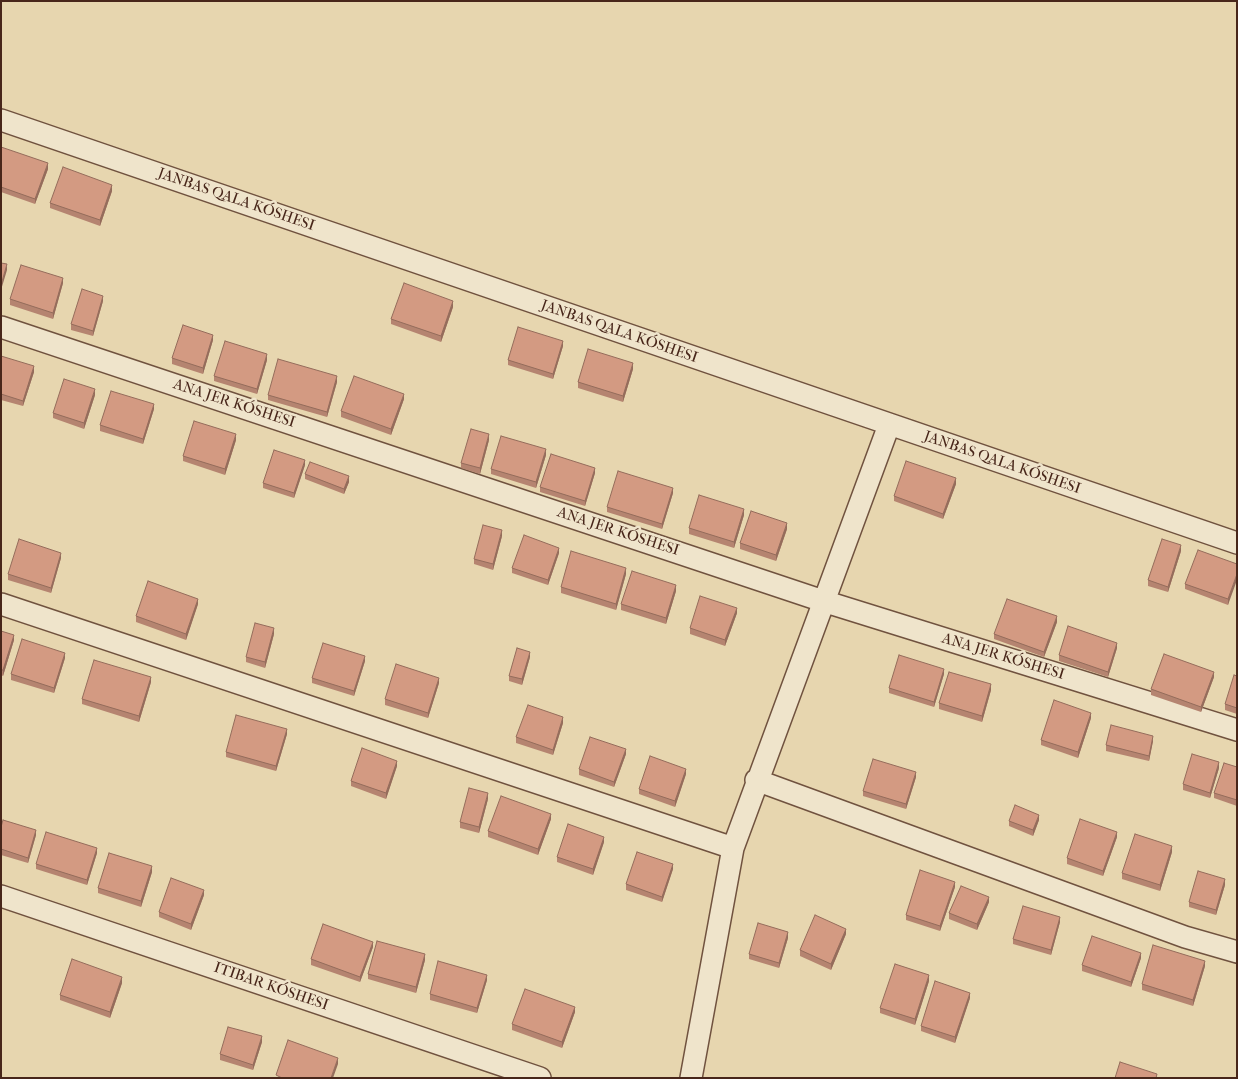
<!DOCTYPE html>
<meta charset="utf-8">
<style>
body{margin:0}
#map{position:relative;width:1238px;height:1079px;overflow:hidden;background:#e7d6af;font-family:"IM FELL French Canon",serif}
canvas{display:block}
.frame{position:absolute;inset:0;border:2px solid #48261a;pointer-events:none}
</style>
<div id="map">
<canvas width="1238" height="1079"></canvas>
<div class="frame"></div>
</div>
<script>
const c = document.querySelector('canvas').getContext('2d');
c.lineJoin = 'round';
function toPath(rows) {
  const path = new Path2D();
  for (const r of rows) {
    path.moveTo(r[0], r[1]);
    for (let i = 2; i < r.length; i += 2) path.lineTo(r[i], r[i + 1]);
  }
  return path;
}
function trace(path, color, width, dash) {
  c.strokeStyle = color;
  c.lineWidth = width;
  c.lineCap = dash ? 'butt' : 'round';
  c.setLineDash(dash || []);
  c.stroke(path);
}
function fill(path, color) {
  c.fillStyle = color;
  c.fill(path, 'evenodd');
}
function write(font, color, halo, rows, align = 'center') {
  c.font = font + ' "IM FELL French Canon",serif';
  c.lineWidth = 5;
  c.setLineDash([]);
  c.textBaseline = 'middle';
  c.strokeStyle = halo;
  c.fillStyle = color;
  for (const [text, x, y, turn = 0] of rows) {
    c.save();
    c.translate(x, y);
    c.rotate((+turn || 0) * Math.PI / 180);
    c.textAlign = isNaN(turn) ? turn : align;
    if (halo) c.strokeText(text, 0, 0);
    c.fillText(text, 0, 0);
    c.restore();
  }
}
const minor = toPath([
 [1,120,1237,543],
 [1,327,823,601,1237,730],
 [1,604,733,848],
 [756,780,1185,937,1237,952],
 [1,896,540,1078],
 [691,1078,733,848,889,425]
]);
const wall = toPath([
 [1,147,48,169,35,204,1,192],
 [112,191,100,226,50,208,50,203],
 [63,283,53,319,10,305,10,299],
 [103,301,93,336,71,330,71,324],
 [453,307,441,342,391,324,391,319],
 [213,340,203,374,172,364,172,358],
 [563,346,553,379,508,365,508,360],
 [1,356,34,372,23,406,1,400],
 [267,360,257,394,214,381,214,376],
 [633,369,623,402,578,388,578,382],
 [337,382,327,417,268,400,268,395],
 [95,395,84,429,53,418,53,413],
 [404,399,391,435,341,417,341,411],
 [154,409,143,444,100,431,100,425],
 [236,440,225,475,183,461,183,456],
 [489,440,480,474,461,468,461,463],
 [546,455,536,488,491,474,491,469],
 [305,465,294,498,263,488,263,483],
 [595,473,585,506,540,492,540,487],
 [305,474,349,482,344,494,305,479],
 [956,484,943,519,894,501,894,496],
 [673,493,662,529,607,512,607,507],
 [744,515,734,548,689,534,689,528],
 [787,529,776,561,740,549,740,543],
 [502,536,493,570,474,564,474,559],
 [1181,551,1168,592,1148,586,1148,580],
 [559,553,548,585,512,573,512,568],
 [61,558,51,593,8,580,8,574],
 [1237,564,1228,605,1185,589,1185,584],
 [626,574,616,610,561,593,561,587],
 [676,591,666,624,621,610,621,604],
 [198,604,186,640,136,622,136,616],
 [737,613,725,646,690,634,690,628],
 [1057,622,1044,657,994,639,994,634],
 [1,631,14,640,3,676,1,675],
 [274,634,265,668,246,662,246,657],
 [1117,648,1108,677,1059,661,1059,655],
 [530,657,522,685,509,681,509,676],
 [65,658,54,693,11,680,11,674],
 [365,661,354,696,312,683,312,678],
 [944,674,934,707,889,693,889,688],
 [1237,676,1237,714,1225,710,1225,704],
 [1214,677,1201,712,1151,695,1151,689],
 [151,682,139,722,82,704,82,699],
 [439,683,428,718,385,705,385,699],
 [991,690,982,722,939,709,939,703],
 [1091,718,1078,758,1041,745,1041,740],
 [563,723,553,755,516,743,516,737],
 [287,734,276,771,226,757,226,752],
 [1153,741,1149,761,1106,751,1106,745],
 [626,754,614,787,579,775,579,769],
 [397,766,386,799,351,786,351,781],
 [1237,767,1237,806,1214,798,1214,793],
 [1219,768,1210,798,1183,790,1183,784],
 [686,774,675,807,639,794,639,789],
 [916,777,906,809,863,796,863,791],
 [488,799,479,833,460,828,460,822],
 [551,819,538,855,488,837,488,831],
 [1039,820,1033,836,1009,826,1009,821],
 [1,827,36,835,28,863,1,855],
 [1117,837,1103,876,1067,864,1067,858],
 [604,842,593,875,557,862,557,857],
 [1172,852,1160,891,1122,879,1122,873],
 [97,853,87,885,36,869,36,864],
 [673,869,662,902,626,890,626,884],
 [152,872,141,907,98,893,98,888],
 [1225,885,1216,915,1189,907,1189,902],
 [955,887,940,931,906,920,906,915],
 [204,895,191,930,159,917,159,912],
 [989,902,977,930,949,919,949,913],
 [1060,922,1051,955,1013,944,1013,939],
 [846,934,831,970,800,956,800,950],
 [788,938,779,968,749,959,749,954],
 [373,947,360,982,311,965,311,959],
 [1141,958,1131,987,1082,971,1082,965],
 [425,960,416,993,368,979,368,974],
 [1205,966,1193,1006,1142,990,1142,984],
 [487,980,477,1013,430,1000,430,994],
 [929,981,915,1025,880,1013,880,1008],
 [122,983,110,1018,60,1000,60,995],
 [970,998,955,1043,921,1031,921,1026],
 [575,1012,562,1048,512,1030,512,1024],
 [262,1042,253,1070,220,1060,220,1054]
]);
const shadedWall = toPath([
 [48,163,48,169,35,204,35,199],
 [112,185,112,191,100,226,100,220],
 [7,264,7,270,1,290,1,285],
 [63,278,63,283,53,319,53,313],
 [103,296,103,301,93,336,93,331],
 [453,301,453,307,441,342,441,336],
 [213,335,213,340,203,374,203,368],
 [563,341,563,346,553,379,553,374],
 [267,354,267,360,257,394,257,389],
 [633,363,633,369,623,402,623,396],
 [34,366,34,372,23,406,23,401],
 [337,376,337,382,327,417,327,412],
 [95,389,95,395,84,429,84,423],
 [404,394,404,399,391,435,391,429],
 [154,404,154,409,143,444,143,439],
 [236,434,236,440,225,475,225,469],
 [489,434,489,440,480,474,480,468],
 [546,449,546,455,536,488,536,482],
 [305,460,305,465,294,498,294,493],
 [595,468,595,473,585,506,585,501],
 [349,476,349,482,344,494,344,489],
 [956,478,956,484,943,519,943,514],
 [673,488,673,493,662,529,662,524],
 [744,509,744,515,734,548,734,542],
 [787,523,787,529,776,561,776,555],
 [502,530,502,536,493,570,493,564],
 [1181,545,1181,551,1168,592,1168,587],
 [559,548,559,553,548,585,548,580],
 [61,553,61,558,51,593,51,588],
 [626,568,626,574,616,610,616,604],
 [1237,574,1237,580,1228,605,1228,599],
 [676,585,676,591,666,624,666,618],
 [198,599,198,604,186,640,186,634],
 [737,608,737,613,725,646,725,640],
 [1057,616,1057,622,1044,657,1044,652],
 [274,628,274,634,265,668,265,662],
 [14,635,14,640,3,676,3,670],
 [1117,643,1117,648,1108,677,1108,672],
 [530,652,530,657,522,685,522,679],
 [65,653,65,658,54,693,54,688],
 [365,656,365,661,354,696,354,691],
 [944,669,944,674,934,707,934,702],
 [1214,672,1214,677,1201,712,1201,707],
 [151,677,151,682,139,722,139,716],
 [439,678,439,683,428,718,428,713],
 [991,684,991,690,982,722,982,716],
 [1091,713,1091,718,1078,758,1078,752],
 [563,717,563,723,553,755,553,750],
 [287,729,287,734,276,771,276,766],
 [1153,736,1153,741,1149,761,1149,756],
 [626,749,626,754,614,787,614,782],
 [397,761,397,766,386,799,386,793],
 [1219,762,1219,768,1210,798,1210,793],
 [686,769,686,774,675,807,675,801],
 [916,772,916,777,906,809,906,804],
 [488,793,488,799,479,833,479,827],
 [551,814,551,819,538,855,538,849],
 [1039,815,1039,820,1033,836,1033,830],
 [36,830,36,835,28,863,28,858],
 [1117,832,1117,837,1103,876,1103,871],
 [604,837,604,842,593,875,593,869],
 [1172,846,1172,852,1160,891,1160,885],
 [97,848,97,853,87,885,87,880],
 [673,864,673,869,662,902,662,897],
 [152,866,152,872,141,907,141,901],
 [1225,879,1225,885,1216,915,1216,910],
 [955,882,955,887,940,931,940,926],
 [204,890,204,895,191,930,191,924],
 [989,897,989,902,977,930,977,924],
 [1060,917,1060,922,1051,955,1051,950],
 [846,929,846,934,831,970,831,964],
 [788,932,788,938,779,968,779,963],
 [373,942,373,947,360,982,360,977],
 [1141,953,1141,958,1131,987,1131,982],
 [425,954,425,960,416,993,416,987],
 [1205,961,1205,966,1193,1006,1193,1000],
 [487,975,487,980,477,1013,477,1008],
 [929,975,929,981,915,1025,915,1019],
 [122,977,122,983,110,1018,110,1012],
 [970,993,970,998,955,1043,955,1037],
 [575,1007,575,1012,562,1048,562,1042],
 [262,1036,262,1042,253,1070,253,1065],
 [338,1058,338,1064,333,1078,331,1078]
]);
const building = toPath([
 [1,147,48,163,35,199,1,187,1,147],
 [63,167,112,185,100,220,50,203,63,167],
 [1,263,7,264,1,285,1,263],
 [21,265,63,278,53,313,10,299,21,265],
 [404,283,453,301,441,336,391,319,404,283],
 [82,289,103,296,93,331,71,324,82,289],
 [183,325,213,335,203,368,172,358,183,325],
 [518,327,563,341,553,374,508,360,518,327],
 [225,341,267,354,257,389,214,376,225,341],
 [588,349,633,363,623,396,578,382,588,349],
 [1,356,34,366,23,401,1,394,1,356],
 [278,359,337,376,327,412,268,395,278,359],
 [354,376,404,394,391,429,341,411,354,376],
 [64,379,95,389,84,423,53,413,64,379],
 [111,391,154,404,143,439,100,425,111,391],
 [194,421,236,434,225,469,183,456,194,421],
 [471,429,489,434,480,468,461,463,471,429],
 [501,436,546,449,536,482,491,469,501,436],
 [274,450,305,460,294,493,263,483,274,450],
 [551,454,595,468,585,501,540,487,551,454],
 [906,461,956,478,943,514,894,496,906,461],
 [310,462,349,476,344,489,305,474,310,462],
 [618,471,673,488,662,524,607,507,618,471],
 [699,495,744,509,734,542,689,528,699,495],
 [751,511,787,523,776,555,740,543,751,511],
 [483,525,502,530,493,564,474,559,483,525],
 [524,535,559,548,548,580,512,568,524,535],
 [19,539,61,553,51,588,8,574,19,539],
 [1162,539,1181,545,1168,587,1148,580,1162,539],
 [1198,550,1237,564,1237,574,1228,599,1185,584,1198,550],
 [571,551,626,568,616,604,561,587,571,551],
 [632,571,676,585,666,618,621,604,632,571],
 [148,581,198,599,186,634,136,616,148,581],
 [700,596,737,608,725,640,690,628,700,596],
 [1007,599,1057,616,1044,652,994,634,1007,599],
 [255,623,274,628,265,662,246,657,255,623],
 [1068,626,1117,643,1108,672,1059,655,1068,626],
 [1,631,14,635,3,670,1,670,1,631],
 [22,639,65,653,54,688,11,674,22,639],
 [323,643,365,656,354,691,312,678,323,643],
 [517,648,530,652,522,679,509,676,517,648],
 [1164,654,1214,672,1201,707,1151,689,1164,654],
 [899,655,944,669,934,702,889,688,899,655],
 [94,660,151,677,139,716,82,699,94,660],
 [396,664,439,678,428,713,385,699,396,664],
 [949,672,991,684,982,716,939,703,949,672],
 [1234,675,1237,676,1237,708,1225,704,1234,675],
 [1054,700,1091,713,1078,752,1041,740,1054,700],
 [528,705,563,717,553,750,516,737,528,705],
 [236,715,287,729,276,766,226,752,236,715],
 [1111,725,1153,736,1149,756,1106,745,1111,725],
 [590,737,626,749,614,782,579,769,590,737],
 [362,748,397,761,386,793,351,781,362,748],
 [1192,754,1219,762,1210,793,1183,784,1192,754],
 [650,756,686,769,675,801,639,789,650,756],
 [873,759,916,772,906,804,863,791,873,759],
 [1224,763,1237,767,1237,800,1214,793,1224,763],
 [469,788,488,793,479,827,460,822,469,788],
 [501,796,551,814,538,849,488,831,501,796],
 [1015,805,1039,815,1033,830,1009,821,1015,805],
 [1080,819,1117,832,1103,871,1067,858,1080,819],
 [3,820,36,830,28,858,1,849,1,827,3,820],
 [568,824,604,837,593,869,557,857,568,824],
 [46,832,97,848,87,880,36,864,46,832],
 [1135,834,1172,846,1160,885,1122,873,1135,834],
 [637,852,673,864,662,897,626,884,637,852],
 [109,853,152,866,141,901,98,888,109,853],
 [920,870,955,882,940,926,906,915,920,870],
 [1198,871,1225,879,1216,910,1189,902,1198,871],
 [171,878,204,890,191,924,159,912,171,878],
 [961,886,989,897,977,924,949,913,961,886],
 [1023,906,1060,917,1051,950,1013,939,1023,906],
 [815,915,846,929,831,964,800,950,815,915],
 [758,923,788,932,779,963,749,954,758,923],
 [323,924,373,942,360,977,311,959,323,924],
 [1092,936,1141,953,1131,982,1082,965,1092,936],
 [377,941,425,954,416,987,368,974,377,941],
 [1153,945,1205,961,1193,1000,1142,984,1153,945],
 [72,959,122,977,110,1012,60,995,72,959],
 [438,961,487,975,477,1008,430,994,438,961],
 [895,964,929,975,915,1019,880,1008,895,964],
 [935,981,970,993,955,1037,921,1026,935,981],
 [525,989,575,1007,562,1042,512,1024,525,989],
 [228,1027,262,1036,253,1065,220,1054,228,1027],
 [288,1040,338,1058,331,1078,282,1078,276,1075,288,1040],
 [1120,1062,1157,1074,1156,1078,1115,1078,1120,1062]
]);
const streetNames = [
 ["JANBAS QALA KÓSHESI",236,200,19],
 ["JANBAS QALA KÓSHESI",619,332,19],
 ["ANA JER KÓSHESI",234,404,18],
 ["JANBAS QALA KÓSHESI",1002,463,19],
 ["ANA JER KÓSHESI",618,532,18],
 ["ANA JER KÓSHESI",1003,657,17],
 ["ITIBAR KÓSHESI",271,987,19]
];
trace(minor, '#70523f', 24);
trace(minor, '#efe4cb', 21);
fill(wall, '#b58470');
fill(shadedWall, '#946c5b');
fill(building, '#d39a82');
trace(building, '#946c5b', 1);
write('15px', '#48261a', '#efe4cb', streetNames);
</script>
